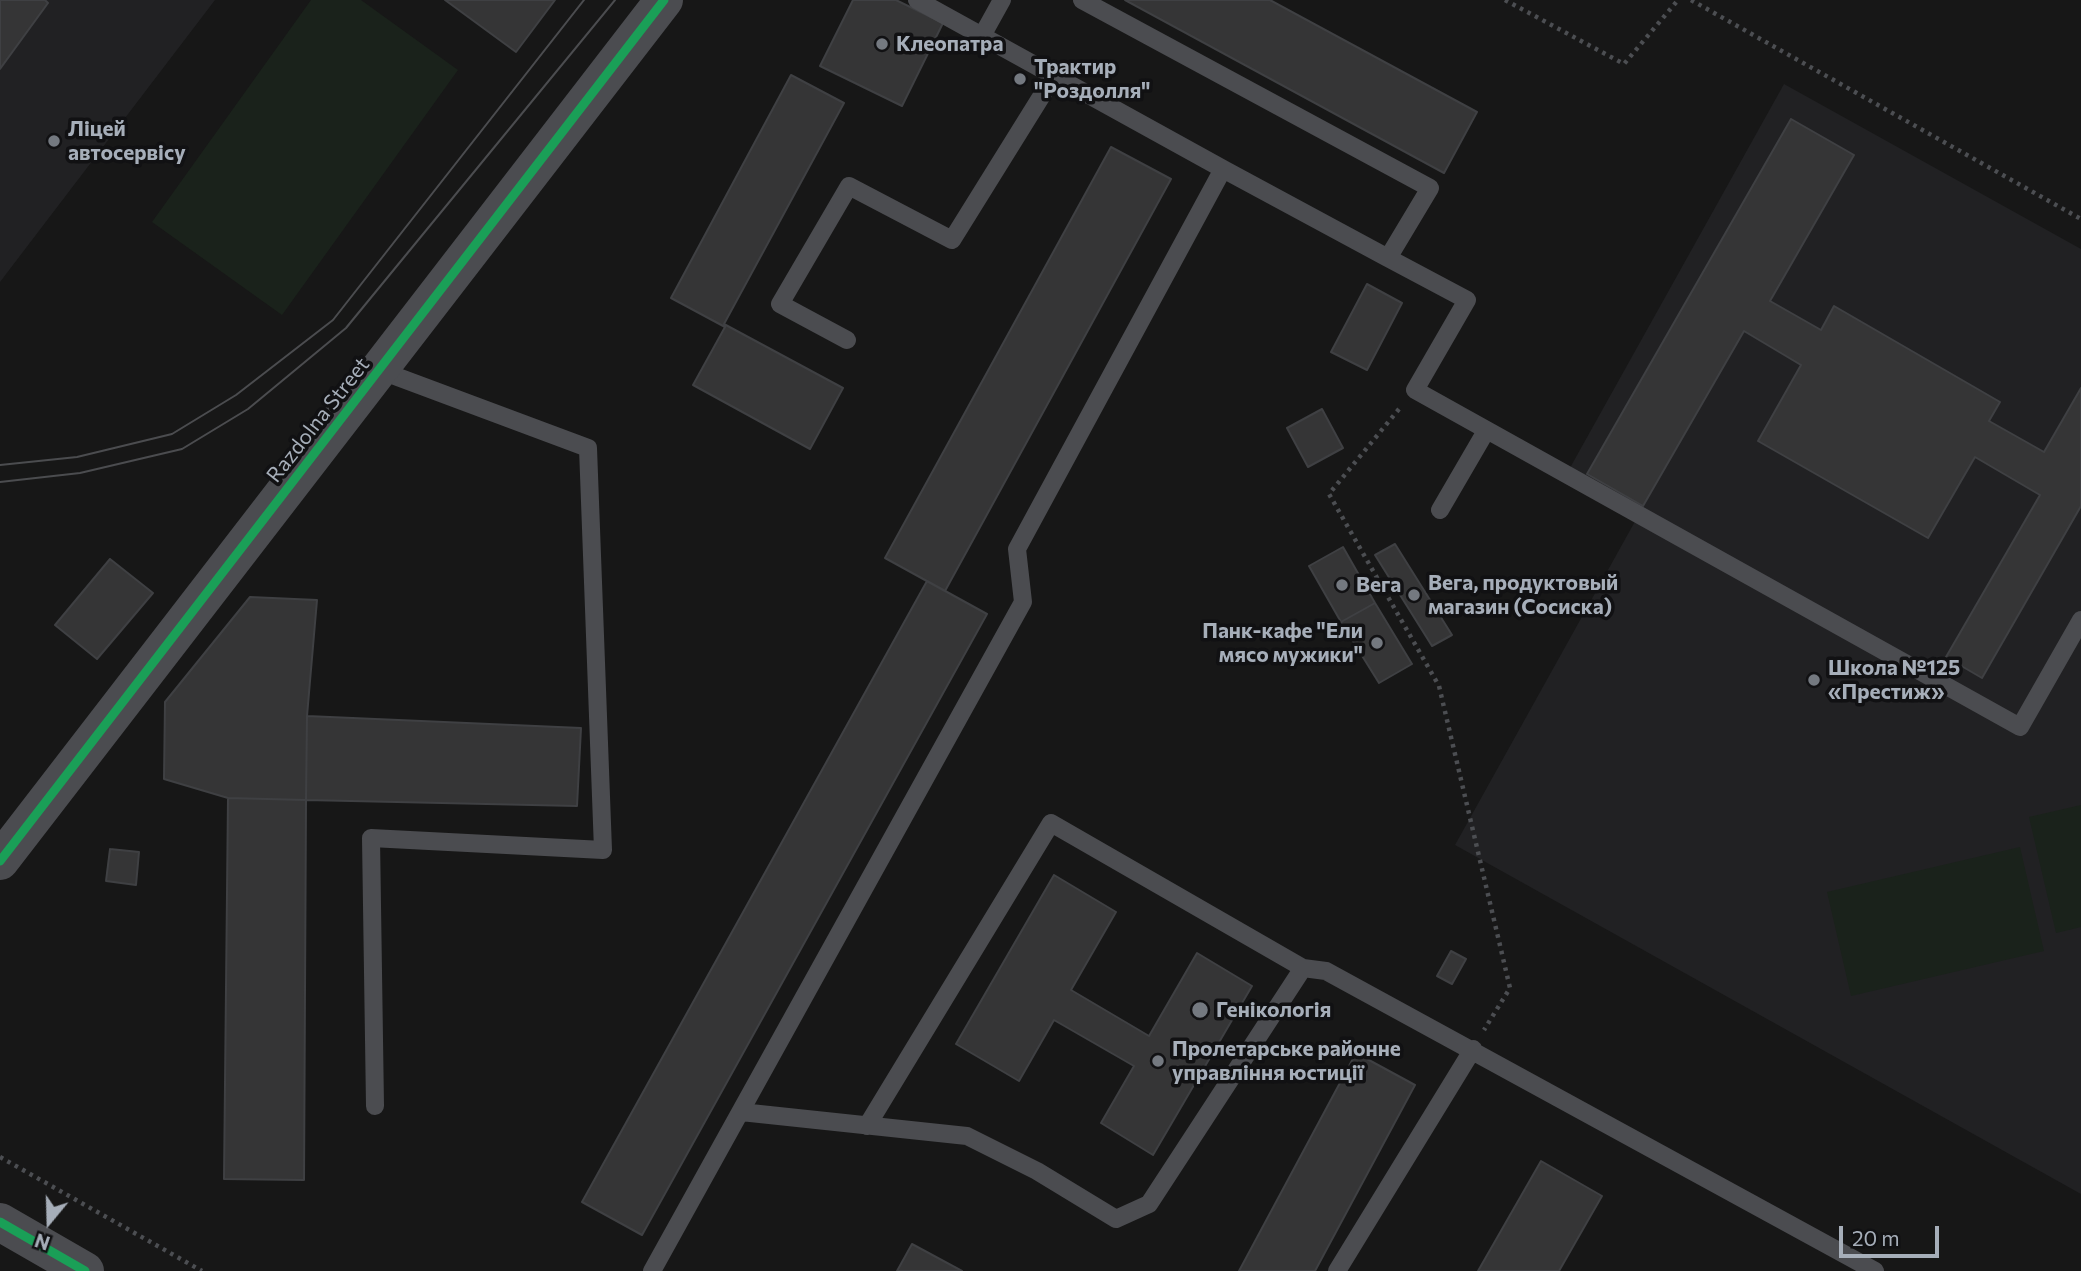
<!DOCTYPE html>
<meta charset="utf-8">
<style>
body{margin:0}
#map{position:relative;width:2081px;height:1271px;overflow:hidden;background:#171717;font-family:Commissioner,sans-serif}
canvas{display:block}
.north{position:absolute;left:14px;top:1187px;width:70px;height:70px;-webkit-text-stroke:5px #111113;paint-order:stroke;rotate:199deg;font-size:19px;font-weight:700;line-height:28px;text-align:center;color:#a6aeb9}
.north::after{content:'';display:block;margin:auto;width:24px;height:32px;background:#a6aeb9;clip-path:polygon(50% 0,100% 100%,50% 72%,0 100%)}
.scale{position:absolute;left:1839px;top:1226px;width:100px;height:32px;box-sizing:border-box;border:4px solid #a6aeb9;border-top:0;padding-left:9px;font-size:21px;line-height:24px;white-space:nowrap;color:#a6aeb9;-webkit-text-stroke:5px #111113;paint-order:stroke}
</style>
<div id="map">
<canvas width="2081" height="1271"></canvas>
<div class="north">N</div>
<div class="scale">20 m</div>
</div>
<script>
const c = document.querySelector('canvas').getContext('2d');
c.lineJoin = 'round';
function fill(path, color) {
  c.fillStyle = color;
  c.fill(path, 'evenodd');
}
function toPath(rows) {
  const path = new Path2D();
  for (const r of rows) {
    path.moveTo(r[0], r[1]);
    for (let i = 2; i < r.length; i += 2) path.lineTo(r[i], r[i + 1]);
  }
  return path;
}
function trace(path, color, width, dash) {
  c.strokeStyle = color;
  c.lineWidth = width;
  c.lineCap = dash ? 'butt' : 'round';
  c.setLineDash(dash || []);
  c.stroke(path);
}
function write(font, color, halo, rows, align = 'center') {
  c.font = font + ' Commissioner,sans-serif';
  c.lineWidth = 7;
  c.setLineDash([]);
  c.textBaseline = 'middle';
  c.strokeStyle = halo;
  c.fillStyle = color;
  for (const [text, x, y, turn = 0] of rows) {
    c.save();
    c.translate(x, y);
    c.rotate((+turn || 0) * Math.PI / 180);
    c.textAlign = isNaN(turn) ? turn : align;
    if (halo) c.strokeText(text, 0, 0);
    c.fillText(text, 0, 0);
    c.restore();
  }
}
const built = toPath([
 [0,0,215,0,0,282],
 [1784,84,2081,249,2081,1194,1455,845,1638,516,1566,475]
]);
const green = toPath([
 [311,0,361,0,458,70,282,315,152,222],
 [2081,805,2081,927,2056,933,2029,817],
 [2020,847,2044,951,1851,996,1827,892]
]);
const building = toPath([
 [0,0,45,0,48,3,0,69,0,0],
 [445,0,555,0,516,52,445,0],
 [853,0,896,0,943,23,902,106,820,66,853,0],
 [1125,0,1270,0,1477,112,1444,173,1125,0],
 [791,75,844,103,724,324,843,388,810,449,693,385,725,327,671,298,791,75],
 [1791,119,1854,155,1770,301,1821,330,1834,306,2000,402,1989,421,2044,452,2081,388,2081,506,1982,678,1946,657,2040,495,1975,457,1928,538,1758,441,1801,365,1744,331,1643,506,1587,474,1791,119],
 [1111,147,1171,179,945,591,885,558,1111,147],
 [1367,284,1402,303,1367,370,1331,352,1367,284],
 [1322,409,1343,448,1308,467,1287,428,1322,409],
 [1395,544,1452,635,1432,646,1375,555,1395,544],
 [1343,547,1375,603,1341,622,1309,566,1343,547],
 [110,559,153,593,97,659,55,625,110,559],
 [927,581,987,614,642,1235,582,1202,927,581],
 [250,597,317,600,307,716,306,800,228,798,164,779,165,702,250,597],
 [1375,603,1412,664,1379,683,1341,622,1375,603],
 [307,716,581,728,577,806,306,800,307,716],
 [228,798,306,800,304,1180,224,1179,228,798],
 [110,849,139,852,136,885,106,881,110,849],
 [1054,875,1116,912,1071,990,1149,1036,1197,953,1252,986,1153,1155,1101,1123,1134,1066,1054,1020,1019,1081,956,1044,1054,875],
 [1451,951,1466,959,1452,984,1437,976,1451,951],
 [1356,1053,1415,1085,1315,1271,1239,1271,1356,1053],
 [1541,1161,1602,1196,1559,1271,1478,1271,1541,1161],
 [912,1244,962,1271,897,1271,912,1244]
]);
const path = toPath([
 [1505,0,1624,64,1678,0],
 [1691,0,2081,219],
 [1399,409,1329,494,1439,686,1510,988,1484,1030],
 [0,1157,202,1271]
]);
const service = toPath([
 [1082,0,1430,188,1388,258,1223,169],
 [982,36,1002,0],
 [1388,258,1467,300,1415,390,2020,727,2081,620],
 [847,340,780,304,849,186,952,240,1054,76],
 [1440,510,1486,431],
 [375,1106,371,838,603,850,588,448,379,370],
 [741,1112,967,1136,1037,1171,1116,1219,1149,1204,1303,968,1326,971,1875,1271],
 [867,1126,1051,823,1303,968],
 [652,1271,1023,602,1017,549,1223,169,917,0],
 [1337,1271,1473,1049]
]);
const tertiary = toPath([
 [0,861,664,0],
 [0,1222,85,1271]
]);
const tram = toPath([
 [0,465,77,457,172,434,236,395,333,320,584,0],
 [0,482,80,473,182,449,248,409,346,328,615,0]
]);
const cycleway = toPath([
 [0,861,664,0],
 [0,1222,85,1271]
]);
const markers = [
 [882,44,7,"#747980"],
 [1020,79,7,"#747980"],
 [54,141,7,"#747980"],
 [1342,585,7,"#747980"],
 [1414,595,7,"#747980"],
 [1377,643,7,"#747980"],
 [1814,680,7,"#747980"],
 [1200,1010,9,"#747980"],
 [1158,1061,7,"#747980"]
];
const poiNames = [
 ["Клеопатра",896,44],
 ["Трактир",1034,67],
 ["\"Роздолля\"",1034,91],
 ["Ліцей",68,129],
 ["автосервісу",68,153],
 ["Вега, продуктовый",1428,583],
 ["магазин (Сосиска)",1428,607],
 ["Вега",1356,585],
 ["Панк-кафе \"Ели",1363,631,"right"],
 ["мясо мужики\"",1363,655,"right"],
 ["Школа №125",1828,668],
 ["«Престиж»",1828,692],
 ["Генікологія",1216,1010],
 ["Пролетарське районне",1172,1049],
 ["управління юстиції",1172,1073]
];
const streetNames = [
 ["Razdolna Street",318,420,-52]
];
fill(built, '#212123');
fill(green, '#1a221b');
fill(building, '#353536');
trace(building, '#3f4043', 2);
trace(path, '#4c4e52', 4.5, [3.5, 5]);
trace(service, '#4b4c50', 18);
trace(tertiary, '#4b4c50', 38);
trace(tram, '#4b4c4f', 2);
trace(cycleway, '#1a9f57', 9);
for (const [x, y, r, color] of markers) {
  const dot = new Path2D();
  dot.arc(x, y, r, 0, 2 * Math.PI);
  c.fillStyle = color;
  c.fill(dot);
  trace(dot, '#111113', 2.5);
}
write('bold 21px', '#a6aeb9', '#111113', poiNames, 'left');
write('21px', '#a6aeb9', '#111113', streetNames);
</script>
